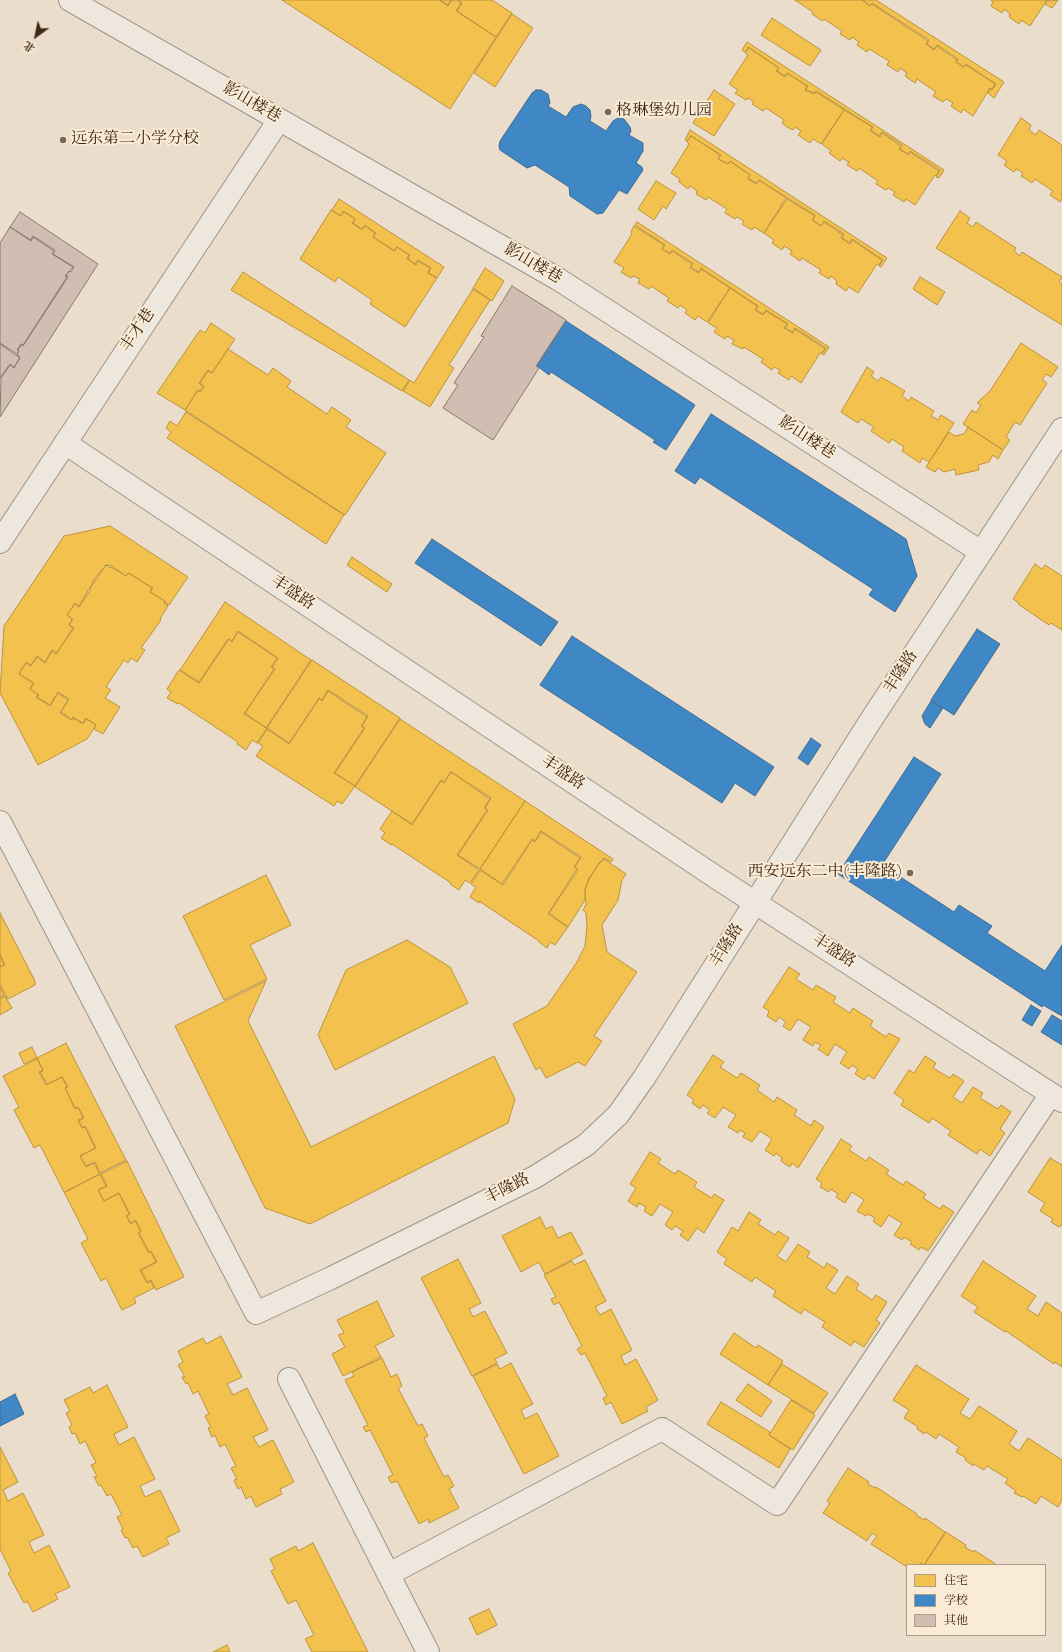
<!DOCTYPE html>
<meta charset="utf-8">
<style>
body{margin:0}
#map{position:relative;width:1062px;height:1652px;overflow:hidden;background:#eaddcb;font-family:"Sorts Mill Goudy","Noto Serif SC",serif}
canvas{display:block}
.legend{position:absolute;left:906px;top:1564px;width:140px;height:72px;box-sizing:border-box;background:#faebd5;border:1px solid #af9d89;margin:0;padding:5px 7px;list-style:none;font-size:12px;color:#3f2816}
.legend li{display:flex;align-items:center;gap:8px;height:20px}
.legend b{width:20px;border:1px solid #af9d89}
.north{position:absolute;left:16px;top:16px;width:40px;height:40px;-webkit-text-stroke:3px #faebd5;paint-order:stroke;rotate:213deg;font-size:11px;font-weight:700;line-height:16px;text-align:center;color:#3f2816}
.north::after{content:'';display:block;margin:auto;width:14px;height:18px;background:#3f2816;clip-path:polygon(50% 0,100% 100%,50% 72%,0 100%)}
</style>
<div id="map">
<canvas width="1062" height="1652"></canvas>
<ul class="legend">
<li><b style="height:11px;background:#f2c14e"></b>住宅</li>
<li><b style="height:11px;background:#3f88c5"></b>学校</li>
<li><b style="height:11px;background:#d1bdb1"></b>其他</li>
</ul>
<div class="north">北</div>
</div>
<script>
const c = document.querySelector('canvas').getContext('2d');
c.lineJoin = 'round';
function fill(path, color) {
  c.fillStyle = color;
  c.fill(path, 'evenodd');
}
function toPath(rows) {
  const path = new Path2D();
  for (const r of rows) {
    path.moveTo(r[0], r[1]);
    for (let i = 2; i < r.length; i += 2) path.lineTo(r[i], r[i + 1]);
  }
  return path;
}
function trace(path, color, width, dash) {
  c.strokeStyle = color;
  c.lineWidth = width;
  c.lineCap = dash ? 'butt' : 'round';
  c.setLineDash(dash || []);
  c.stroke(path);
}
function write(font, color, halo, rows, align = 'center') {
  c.font = font + ' "Sorts Mill Goudy","Noto Serif SC",serif';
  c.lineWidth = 4;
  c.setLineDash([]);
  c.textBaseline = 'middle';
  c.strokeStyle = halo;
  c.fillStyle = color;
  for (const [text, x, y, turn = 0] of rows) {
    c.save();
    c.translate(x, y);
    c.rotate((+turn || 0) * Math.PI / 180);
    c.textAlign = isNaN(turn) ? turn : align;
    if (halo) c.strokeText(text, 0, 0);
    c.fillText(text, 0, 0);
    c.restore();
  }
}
const homes = toPath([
 [282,0,439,0,448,6,452,0,457,0,461,3,456,11,496,37,450,109,282,0],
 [440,0,451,0,448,5,440,0],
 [458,0,492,0,512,13,496,37,457,11,462,3,458,0],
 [795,0,862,0,870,6,872,4,928,41,926,44,934,50,937,46,957,60,956,62,964,67,966,65,995,84,992,89,990,88,973,116,963,109,961,113,951,106,953,103,946,99,943,102,933,96,936,92,917,79,915,83,905,76,907,73,900,68,898,72,887,65,889,61,869,49,867,52,857,45,859,42,852,37,850,40,840,34,842,31,824,19,822,21,821,20,812,14,813,12,795,0],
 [863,0,876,0,1004,82,994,98,988,93,990,89,992,90,996,84,966,64,964,67,956,62,958,59,937,45,934,49,927,44,929,40,872,3,870,6,863,0],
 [991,0,1047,0,1030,26,1021,20,1019,24,1009,17,1010,14,1004,9,1002,13,991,6,993,2,991,0],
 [1048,0,1051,1,1058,0,1052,8,1045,4,1048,0],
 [512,14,533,28,495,87,474,73,512,14],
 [772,18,821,50,810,66,761,35,772,18],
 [747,42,944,170,939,178,936,177,940,170,910,151,908,154,900,149,902,145,882,132,879,136,871,130,873,127,816,91,814,93,806,90,808,86,787,73,785,76,777,71,779,68,748,47,745,52,742,50,747,42],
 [749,48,779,68,776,71,785,77,787,73,807,86,805,90,814,94,816,92,844,110,821,144,813,139,810,143,798,135,801,131,795,127,793,130,787,127,782,123,784,120,766,108,763,111,752,104,754,102,748,98,746,100,735,93,738,90,729,84,748,55,745,53,749,48],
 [714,90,735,104,714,136,693,123,714,90],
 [844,110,872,127,870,131,880,137,882,133,901,146,899,149,908,155,910,152,939,171,936,176,935,175,915,205,906,199,904,202,893,195,895,192,888,188,886,190,876,184,878,181,859,168,857,171,847,165,849,162,842,158,840,161,829,153,831,151,822,144,844,110],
 [1021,118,1031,125,1029,130,1036,135,1039,130,1062,145,1062,199,1060,202,1050,195,1053,191,1035,179,1032,183,1021,176,1023,174,1020,171,1016,169,1014,172,1004,165,1007,161,998,155,1021,118],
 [690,130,887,258,881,267,879,266,883,260,852,239,850,243,842,238,844,234,824,221,821,226,813,220,815,215,759,180,756,183,748,178,750,175,730,161,728,164,718,159,721,155,691,136,687,141,685,140,690,130],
 [691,136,720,155,718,159,728,164,730,161,750,175,748,179,756,184,759,180,786,198,764,233,754,227,752,230,742,224,744,221,737,217,735,219,725,213,727,209,708,197,706,200,696,194,697,191,690,186,688,189,679,182,680,179,671,173,689,144,687,142,691,136],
 [656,181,676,193,666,209,663,206,654,220,638,209,656,181],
 [339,199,444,267,437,278,428,273,431,268,418,260,415,264,408,259,410,255,397,247,394,251,373,237,376,233,365,225,362,229,353,223,355,219,350,215,343,211,340,216,332,210,339,199],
 [787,199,815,216,812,220,821,226,824,222,843,235,841,238,850,244,852,240,882,260,879,265,877,264,858,293,849,287,846,291,836,284,837,281,831,276,829,279,819,273,821,270,802,258,800,261,790,254,792,251,784,246,782,250,772,243,774,240,764,233,787,199],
 [331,210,341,216,344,212,355,219,352,223,362,230,365,226,375,233,373,237,395,251,397,247,409,255,407,259,416,265,418,261,430,268,428,273,437,278,405,327,370,304,372,300,338,277,335,282,300,259,331,210],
 [960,211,970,218,967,223,973,227,976,222,1016,248,1014,251,1020,256,1022,252,1062,277,1059,282,1062,284,1062,325,936,248,960,211],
 [637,222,829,347,824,355,822,354,826,348,795,328,792,332,785,328,788,324,766,310,763,314,756,310,758,306,701,268,699,272,691,267,693,263,672,250,670,253,662,249,665,245,635,225,637,222],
 [634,226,664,245,662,249,670,254,672,251,692,264,690,268,699,273,701,269,730,288,707,322,698,316,695,320,685,313,687,310,680,305,678,308,667,301,669,298,651,286,649,289,638,283,640,279,633,276,631,278,621,272,624,268,614,262,632,234,631,232,634,226],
 [485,268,504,281,492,301,473,288,485,268],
 [243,272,409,380,402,391,231,290,243,272],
 [920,277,945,292,937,305,913,289,920,277],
 [730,288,757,306,755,310,763,315,766,311,787,324,784,328,793,333,795,329,825,349,822,353,820,353,801,383,791,376,789,380,778,373,780,370,774,367,772,370,761,362,763,359,744,347,743,349,732,344,734,340,727,336,725,339,714,332,717,328,708,323,730,288],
 [473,289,490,300,449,365,454,368,430,407,403,391,410,380,414,383,473,289],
 [211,323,235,339,212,373,208,370,199,383,203,387,200,391,198,390,185,410,157,393,200,330,205,333,211,323],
 [1021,343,1058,367,1051,377,1046,374,1042,380,1047,383,1020,425,1015,422,1006,437,1010,440,1003,450,963,424,972,410,976,413,981,405,977,403,990,391,1021,343],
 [228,349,268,375,273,368,291,381,287,387,327,414,332,407,351,420,346,427,386,453,345,515,185,410,198,390,200,392,204,386,200,383,208,371,212,373,228,349],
 [867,367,874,372,871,376,878,381,881,377,905,391,902,396,909,401,911,397,934,411,931,416,938,420,941,415,954,423,929,462,922,458,920,463,902,451,904,447,892,439,889,443,871,431,874,427,861,419,858,423,841,412,867,367],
 [186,412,344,515,326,544,167,438,171,432,166,428,170,421,177,426,186,412],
 [968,427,1003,450,998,459,993,455,989,462,978,465,979,470,956,475,955,469,944,472,938,468,935,472,926,467,949,432,955,436,964,434,968,427],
 [110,526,188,577,169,605,165,603,165,601,150,592,153,588,128,573,126,576,112,566,106,565,96,577,79,606,75,603,67,615,72,619,69,625,73,628,57,653,52,650,45,662,37,656,31,665,26,662,19,674,33,683,30,689,38,695,36,697,50,706,58,693,68,700,60,713,72,720,73,718,83,724,86,719,96,725,87,739,38,765,0,693,4,626,64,536,110,526],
 [352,557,392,584,387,592,347,565,352,557],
 [1035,564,1042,569,1045,565,1062,576,1062,630,1051,623,1049,625,1018,604,1019,603,1013,599,1035,564],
 [106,565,110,568,111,567,126,576,129,573,152,588,150,592,165,601,164,603,168,606,160,619,161,620,141,648,145,650,137,662,131,658,128,663,124,660,106,687,111,690,105,698,120,707,103,734,94,729,96,725,86,718,83,723,73,717,72,720,61,712,69,699,58,692,50,705,37,697,39,695,30,689,34,683,19,674,26,663,31,666,37,657,45,663,52,651,56,654,74,628,69,625,73,619,67,615,75,604,79,607,91,589,90,588,106,565],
 [225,602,311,660,266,728,245,713,275,669,272,667,278,658,238,631,232,641,228,639,199,682,180,670,225,602],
 [238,632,277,658,271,667,274,669,244,714,267,728,257,743,252,740,246,750,237,744,238,742,179,703,178,704,167,698,171,692,167,689,179,670,199,683,229,639,232,642,238,632],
 [312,660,400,718,355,786,335,773,365,728,362,726,368,716,328,690,322,700,319,698,289,743,267,728,312,660],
 [328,691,367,717,361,726,364,728,334,773,355,786,342,804,337,801,334,806,256,756,263,746,258,743,267,729,289,744,319,699,322,701,328,691],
 [400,719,525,801,480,869,458,855,488,810,485,808,491,798,451,772,444,782,441,780,412,824,355,787,400,719],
 [451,772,490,799,484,808,487,810,457,855,479,870,470,883,465,880,459,890,450,884,451,883,392,844,391,845,381,838,385,833,380,829,392,811,412,825,441,781,444,783,451,772],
 [525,801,613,859,611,862,604,858,599,863,588,880,585,890,585,900,568,927,549,913,578,870,575,867,581,857,541,831,535,841,532,839,502,884,480,869,525,801],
 [541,832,580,858,574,867,577,869,548,914,568,927,555,945,550,942,547,948,539,942,539,941,479,901,479,903,470,897,476,887,471,884,480,870,503,885,532,840,535,842,541,832],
 [604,859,626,874,622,880,618,900,602,925,607,952,637,972,594,1036,602,1041,585,1066,578,1062,546,1078,540,1067,536,1070,513,1024,547,1006,577,962,585,946,587,927,586,913,583,910,586,905,585,890,588,881,598,865,604,859],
 [266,875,291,925,250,945,267,979,224,1000,183,916,266,875],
 [0,913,35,981,35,985,8,999,0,985,0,967,5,965,0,954,0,913],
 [407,940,450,967,468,1003,335,1070,318,1035,346,970,407,940],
 [0,955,4,965,0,967,0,955],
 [789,967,800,974,796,979,813,990,816,985,836,997,833,1002,850,1013,853,1008,873,1021,870,1026,886,1037,889,1033,900,1039,874,1079,868,1075,864,1080,855,1074,858,1069,852,1065,849,1069,840,1063,847,1052,835,1044,828,1056,818,1049,821,1045,815,1042,813,1046,803,1040,811,1027,798,1019,790,1031,783,1026,786,1022,779,1017,776,1022,767,1016,769,1011,763,1007,789,967],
 [266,981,248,1021,311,1147,494,1056,515,1099,508,1123,310,1224,265,1208,175,1026,266,981],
 [0,986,4,995,0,998,0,986],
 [5,996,12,1008,0,1015,0,999,5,996],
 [66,1043,126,1160,100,1173,95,1162,86,1166,80,1156,96,1148,85,1126,82,1128,79,1121,84,1118,78,1107,75,1108,65,1088,68,1087,62,1077,47,1084,40,1072,43,1071,37,1058,66,1043],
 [32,1047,37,1058,24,1064,19,1053,32,1047],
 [713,1055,724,1062,720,1067,737,1078,741,1073,760,1085,757,1090,774,1102,777,1097,797,1110,794,1115,811,1126,814,1120,824,1127,798,1168,792,1163,790,1167,781,1161,782,1158,776,1153,774,1156,765,1150,772,1139,760,1131,752,1142,743,1137,745,1133,740,1130,738,1133,728,1127,736,1115,723,1107,715,1118,707,1113,710,1110,703,1105,700,1109,692,1103,694,1100,687,1095,713,1055],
 [925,1056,936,1063,933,1068,950,1078,953,1074,964,1081,953,1097,962,1103,973,1087,983,1093,980,1098,998,1109,1001,1105,1011,1112,1000,1129,1005,1133,990,1156,980,1149,977,1154,948,1135,951,1131,932,1118,929,1123,901,1105,904,1100,894,1093,909,1070,914,1073,925,1056],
 [37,1059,43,1070,39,1072,46,1085,62,1077,67,1087,65,1088,75,1109,78,1107,83,1118,78,1120,82,1128,85,1127,95,1148,80,1156,86,1167,94,1163,100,1174,65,1192,100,1174,106,1186,98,1190,104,1201,119,1193,129,1214,126,1216,131,1224,135,1221,141,1231,138,1233,149,1253,151,1252,156,1262,140,1270,147,1283,151,1281,154,1288,134,1298,136,1303,122,1310,106,1278,101,1281,81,1243,88,1239,40,1145,34,1148,14,1110,19,1107,3,1076,37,1059],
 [841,1139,852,1146,849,1150,866,1161,869,1157,889,1170,886,1174,903,1185,906,1181,926,1194,923,1198,940,1209,943,1205,954,1212,928,1251,921,1247,919,1250,910,1244,912,1242,904,1237,902,1240,894,1235,902,1223,889,1215,881,1227,873,1221,875,1218,868,1214,866,1216,857,1211,864,1200,852,1192,845,1203,836,1197,838,1194,831,1189,829,1192,820,1187,822,1183,816,1179,841,1139],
 [650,1152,661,1159,658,1163,675,1174,678,1170,697,1182,694,1187,712,1198,714,1194,724,1200,704,1233,697,1228,688,1241,680,1235,683,1231,675,1226,672,1230,665,1225,673,1212,660,1204,652,1216,644,1211,646,1207,639,1203,637,1207,628,1201,636,1188,630,1184,650,1152],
 [1050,1158,1062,1165,1062,1225,1059,1227,1051,1222,1053,1219,1040,1211,1045,1203,1028,1192,1050,1158],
 [127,1161,184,1277,156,1290,151,1280,147,1282,141,1270,157,1262,151,1251,149,1252,139,1233,141,1232,136,1220,130,1223,127,1216,130,1214,119,1193,104,1201,98,1190,107,1186,101,1174,127,1161],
 [749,1212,761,1220,758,1224,775,1235,778,1231,789,1238,777,1256,786,1262,798,1244,810,1252,807,1257,824,1268,827,1263,838,1270,826,1288,835,1294,847,1276,859,1284,856,1289,872,1300,876,1295,887,1302,876,1320,880,1323,864,1347,854,1341,851,1346,822,1327,825,1322,804,1309,801,1314,773,1296,776,1291,755,1277,752,1282,724,1264,727,1259,717,1252,732,1227,738,1231,749,1212],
 [540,1217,546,1229,552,1226,558,1238,571,1232,583,1254,545,1274,539,1262,521,1272,502,1236,540,1217],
 [458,1259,481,1303,469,1309,473,1317,485,1311,507,1353,495,1359,497,1363,472,1376,421,1278,458,1259],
 [585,1260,606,1301,595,1307,600,1315,611,1309,632,1350,621,1356,625,1365,636,1359,658,1400,646,1407,648,1411,622,1424,611,1402,606,1405,603,1398,607,1396,585,1353,581,1355,577,1349,582,1346,559,1302,554,1305,551,1299,556,1297,544,1275,572,1261,574,1265,585,1260],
 [983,1261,1036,1296,1027,1309,1038,1316,1046,1302,1062,1313,1062,1367,1055,1362,1054,1364,1006,1331,1005,1332,974,1312,978,1307,961,1296,983,1261],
 [377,1301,394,1336,375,1346,381,1357,343,1376,332,1354,345,1347,338,1335,344,1333,337,1320,377,1301],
 [734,1333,756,1348,758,1345,783,1361,768,1385,720,1354,734,1333],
 [221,1336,242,1377,227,1384,233,1395,247,1388,268,1430,253,1437,259,1447,273,1440,294,1482,280,1489,282,1494,256,1507,251,1496,246,1499,241,1487,238,1489,234,1480,237,1479,231,1468,236,1466,225,1444,220,1447,215,1435,212,1437,208,1428,211,1427,205,1416,209,1414,198,1391,193,1394,188,1383,186,1384,182,1377,185,1377,178,1365,183,1362,178,1351,203,1338,206,1344,221,1336],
 [382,1358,391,1377,397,1374,402,1386,398,1388,418,1426,422,1424,428,1436,424,1438,444,1477,448,1475,454,1486,449,1489,459,1508,429,1523,428,1519,419,1524,397,1481,391,1483,388,1477,393,1475,370,1430,366,1432,363,1427,368,1425,345,1380,354,1376,352,1372,382,1358],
 [511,1363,533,1404,521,1410,525,1419,537,1413,559,1456,524,1474,473,1376,497,1364,500,1369,511,1363],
 [782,1364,828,1393,814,1413,768,1385,782,1364],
 [916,1365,969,1399,960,1413,970,1419,979,1406,1017,1431,1009,1444,1019,1451,1028,1438,1062,1460,1062,1500,1058,1507,1041,1496,1036,1504,1023,1496,1022,1497,1014,1493,1016,1491,1005,1483,1008,1479,987,1466,984,1470,974,1464,973,1466,965,1460,966,1458,956,1452,959,1447,939,1434,936,1439,926,1432,924,1434,917,1429,918,1427,904,1418,909,1410,893,1400,916,1365],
 [748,1384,772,1401,761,1417,736,1400,748,1384],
 [107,1385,128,1427,114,1434,119,1445,134,1437,155,1479,140,1486,145,1497,160,1490,180,1531,166,1538,169,1544,143,1557,137,1546,133,1548,127,1537,125,1538,121,1530,123,1529,117,1517,122,1515,111,1494,107,1496,101,1485,99,1486,94,1477,97,1476,91,1465,96,1463,85,1441,80,1444,75,1433,72,1434,69,1427,72,1425,66,1413,70,1411,64,1400,90,1387,93,1393,107,1385],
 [791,1400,815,1415,793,1450,769,1435,791,1400],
 [721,1402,770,1432,769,1435,790,1449,779,1468,707,1424,721,1402],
 [0,1447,18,1482,3,1490,8,1501,23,1493,44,1535,29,1542,34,1553,49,1545,70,1587,55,1594,58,1599,33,1612,27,1601,24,1603,8,1573,11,1571,0,1549,0,1447],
 [848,1468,869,1482,868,1484,875,1488,876,1487,917,1514,916,1515,924,1520,925,1518,945,1532,924,1565,921,1563,919,1565,907,1565,907,1567,871,1544,877,1536,872,1533,867,1541,823,1513,830,1503,827,1501,848,1468],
 [946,1532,966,1545,965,1547,973,1552,974,1550,997,1565,924,1565,946,1532],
 [313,1543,368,1652,312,1652,305,1639,314,1635,296,1600,288,1604,271,1571,275,1569,270,1559,296,1546,298,1551,313,1543],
 [489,1609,497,1625,477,1635,469,1618,489,1609],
 [227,1645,230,1652,213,1652,227,1645]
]);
const schools = toPath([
 [536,90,541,90,548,94,550,103,548,106,566,117,573,107,581,104,586,106,590,110,591,116,590,121,606,131,613,121,618,118,624,119,630,127,631,131,629,135,643,143,643,151,636,163,642,167,643,170,627,194,619,190,603,213,597,214,570,196,569,187,535,165,527,168,500,150,499,146,500,141,532,93,536,90],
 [566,321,695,405,666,450,653,442,655,440,551,372,549,375,537,366,566,321],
 [711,414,906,539,917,576,895,612,869,595,873,589,700,477,695,484,675,471,711,414],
 [432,539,558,622,541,646,415,563,432,539],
 [977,629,1000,644,954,715,931,700,977,629],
 [572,636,774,767,755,796,735,783,722,803,540,685,572,636],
 [931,701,943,708,930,728,925,724,922,716,931,701],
 [811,738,821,745,808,765,798,758,811,738],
 [914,757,941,774,882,865,954,912,959,905,992,926,987,933,1045,971,1062,945,1062,1016,1043,1005,1042,1007,838,874,914,757],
 [1031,1005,1041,1011,1032,1026,1022,1020,1031,1005],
 [1052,1015,1062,1021,1062,1045,1041,1032,1052,1015],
 [15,1394,24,1414,0,1426,0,1402,15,1394]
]);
const building = toPath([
 [20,212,98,264,0,417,1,378,10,365,14,368,20,357,17,355,19,351,18,350,21,345,23,346,68,277,66,276,69,271,71,272,74,267,53,254,55,250,33,236,31,240,10,227,20,212],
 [10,227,31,241,33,237,54,251,52,254,73,267,65,276,67,277,23,345,21,344,17,350,19,351,17,354,0,343,0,243,10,227],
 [512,286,566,320,536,366,539,368,493,440,443,408,458,385,454,383,484,337,481,336,512,286],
 [0,344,20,358,14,367,10,364,0,378,0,344]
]);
const minor = toPath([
 [289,1379,428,1652],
 [389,1574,662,1429,777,1504,1051,1094]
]);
const tertiary = toPath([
 [70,0,558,279,981,552],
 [65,443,720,880,1062,1101],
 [0,542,279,120],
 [0,822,256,1313,331,1278,535,1177,586,1145,618,1115,644,1078,871,720,1062,429]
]);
const markers = [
 [608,112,4,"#7b6755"],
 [63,140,4,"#7b6755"],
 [910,873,4,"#7b6755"]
];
const streetNames = [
 ["影山楼巷",251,104,30],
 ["影山楼巷",532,265,30],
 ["丰才巷",139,331,-56],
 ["影山楼巷",806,439,33],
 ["丰盛路",292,594,34],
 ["丰隆路",902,673,-57],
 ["丰盛路",562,774,34],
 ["丰隆路",728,946,-58],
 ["丰盛路",833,952,33],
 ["丰隆路",508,1190,-27]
];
const poiNames = [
 ["格琳堡幼儿园",616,112],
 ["远东第二小学分校",71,140],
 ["西安远东二中(丰隆路)",902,873,"right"]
];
fill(homes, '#f2c14e');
trace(homes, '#bc933d', 1);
fill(schools, '#3f88c5');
trace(schools, '#3f6b90', 1);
fill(building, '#d1bdb1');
trace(building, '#857b6f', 1);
trace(minor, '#9d9387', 24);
trace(tertiary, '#9d9387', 24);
trace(minor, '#ede7de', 22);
trace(tertiary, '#ede7de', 22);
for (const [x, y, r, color] of markers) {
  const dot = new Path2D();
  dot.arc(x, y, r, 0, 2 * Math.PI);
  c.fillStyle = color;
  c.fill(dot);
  trace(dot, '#faebd5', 1.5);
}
write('16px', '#3f2816', '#faebd5', streetNames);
write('16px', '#3f2816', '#faebd5', poiNames, 'left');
</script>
